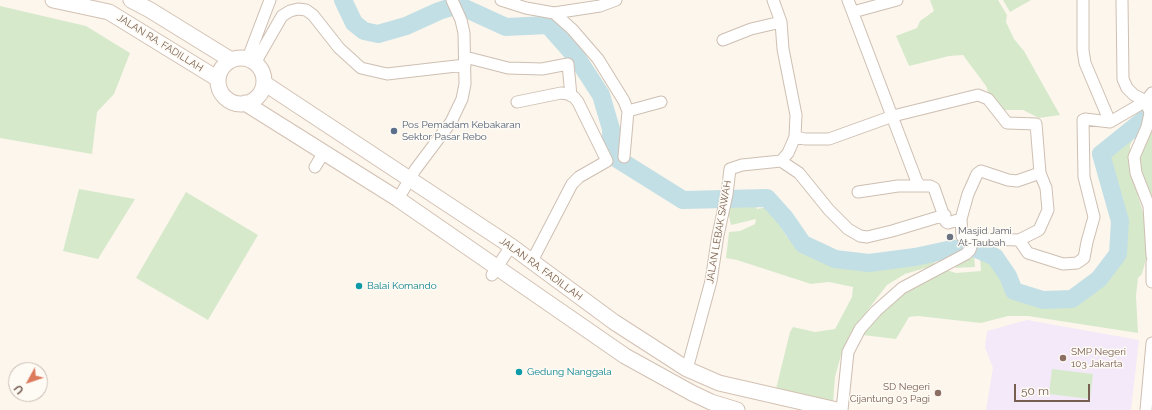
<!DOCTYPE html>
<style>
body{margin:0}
#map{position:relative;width:1152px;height:410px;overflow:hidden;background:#fcf6ed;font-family:Raleway,sans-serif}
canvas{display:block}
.north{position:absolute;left:8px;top:362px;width:40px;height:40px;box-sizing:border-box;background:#fefaf4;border:1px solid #c8bcb2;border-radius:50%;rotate:230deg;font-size:11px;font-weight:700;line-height:16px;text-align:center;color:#765e50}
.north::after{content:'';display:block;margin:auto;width:14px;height:18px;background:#dc7a5c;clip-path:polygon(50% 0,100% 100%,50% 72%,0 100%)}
.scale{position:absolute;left:1014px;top:384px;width:76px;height:18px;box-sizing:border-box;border:2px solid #765e50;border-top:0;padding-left:5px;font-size:12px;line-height:14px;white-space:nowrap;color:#765e50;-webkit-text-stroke:3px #fefaf4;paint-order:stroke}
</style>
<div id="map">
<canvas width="1152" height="410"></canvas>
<div class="north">U</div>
<div class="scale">50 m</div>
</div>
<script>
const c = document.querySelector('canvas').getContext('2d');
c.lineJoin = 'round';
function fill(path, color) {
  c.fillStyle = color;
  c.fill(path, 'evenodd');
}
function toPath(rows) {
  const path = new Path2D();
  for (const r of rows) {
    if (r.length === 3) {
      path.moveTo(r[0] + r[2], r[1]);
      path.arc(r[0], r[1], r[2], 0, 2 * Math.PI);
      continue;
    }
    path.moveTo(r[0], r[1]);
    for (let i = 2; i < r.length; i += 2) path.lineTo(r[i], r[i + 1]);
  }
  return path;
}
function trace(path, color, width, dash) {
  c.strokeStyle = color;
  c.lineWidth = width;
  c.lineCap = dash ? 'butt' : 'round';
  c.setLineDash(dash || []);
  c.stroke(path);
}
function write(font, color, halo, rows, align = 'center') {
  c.font = font + ' Raleway,sans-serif';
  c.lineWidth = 3;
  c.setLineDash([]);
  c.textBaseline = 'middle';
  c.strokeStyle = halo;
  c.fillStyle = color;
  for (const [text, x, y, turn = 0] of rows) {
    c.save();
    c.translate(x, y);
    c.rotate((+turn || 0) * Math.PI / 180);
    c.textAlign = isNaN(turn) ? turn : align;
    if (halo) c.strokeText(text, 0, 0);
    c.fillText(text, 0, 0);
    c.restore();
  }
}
const education = toPath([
 [1027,320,1139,340,1131,410,986,410,993,368,985,347,987,331]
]);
const green = toPath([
 [930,0,998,0,1007,15,1006,22,1014,39,1024,51,1060,115,1039,118,1023,110,999,110,993,105,986,86,963,55,949,56,909,66,896,36,917,28,920,21,934,11],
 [1003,0,1031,0,1010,12],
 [0,6,86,26,130,53,114,94,97,112,92,154,0,138],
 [1152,117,1152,206,1139,169,1139,153],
 [1136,128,1139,137,1134,138,1130,145,1130,169,1147,226,1147,255,1142,274,1138,278,1136,296,1138,333,1028,316,1008,316,981,323,918,316,909,317,896,339,863,335,869,325,898,296,947,270,956,273,981,271,980,256,988,259,1000,271,1007,292,1023,300,1039,304,1065,305,1071,305,1085,298,1110,273,1123,252,1126,216,1108,159],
 [79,189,135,199,98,259,63,251],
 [186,192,258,235,208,320,136,278],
 [755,200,757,209,768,207,787,237,818,259,870,269,901,267,926,262,940,256,932,266,905,274,887,285,870,307,847,342,841,355,835,377,833,402,776,389,790,332,793,327,815,332,835,329,852,297,853,287,829,282,811,284,737,260,726,258,729,232,740,231,755,224,756,219,731,225,727,206],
 [974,255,975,267,956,268,955,257],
 [1052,369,1093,374,1090,399,1049,394]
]);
const river = toPath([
 [343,0,354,23,364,31,378,34,406,26,439,11,458,5,506,27,548,25,577,58,601,95,611,129,611,155,683,200,767,198,785,218,803,244,835,259,869,263,915,257,952,249,974,248,995,257,1008,276,1014,291,1043,300,1072,299,1099,279,1118,254,1120,221,1101,154,1152,113]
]);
const minor = toPath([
 [501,0,526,8,554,13,600,6,616,0],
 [848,0,917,182,920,185],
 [1122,0,1123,79,1127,88,1134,95,1146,101],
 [853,12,897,0],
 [554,13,572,29,598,59,624,101,628,111,624,157],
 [723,40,751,29,781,22],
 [465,57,508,68,542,69,568,64,571,96],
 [248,58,270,0],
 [255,63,282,16,290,11,298,9,306,10,313,15,339,48,361,68,387,74,465,65],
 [1152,93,1146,101,1150,113,1147,127,1134,157,1136,173,1149,206,1152,256],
 [517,102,561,93,568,94,574,97,578,102,607,161,579,177,572,184,532,261],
 [628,111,661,102],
 [1110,122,1146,101],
 [795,137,805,139,829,139,893,116,978,95,988,99,1007,123,1036,124,1040,173,1046,188,1048,210,1039,230,1019,240,984,239,966,241,962,236,961,219,968,194,977,174,981,171,1008,180,1017,181,1040,173],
 [781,161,799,173,829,210,848,229,860,236,867,237,892,231,945,215],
 [315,167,324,152],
 [858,192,898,186,930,186,934,188,946,222,948,223,961,219],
 [398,199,415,170,451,122,462,99,465,84,464,33,461,20,452,0],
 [1019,240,1028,253,1063,264,1077,263,1084,258,1087,242,1094,217,1084,177,1083,120,1085,119,1110,122,1085,63,1083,50,1083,0],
 [1152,262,1152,282],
 [492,275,511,246],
 [687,369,711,281,718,235,727,194,730,169,742,165,781,161,788,153,795,137,796,115,783,49,781,22,773,0],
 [842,410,848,352,860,329,876,311,902,288,966,254,970,250,973,240],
 [1146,410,1152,343]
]);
const secondary = toPath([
 [53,0,109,12,218,79],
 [131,0,150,10,231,60],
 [241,81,23],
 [264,83,511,246,614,322,687,369,719,383,837,410],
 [245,103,398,199,625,356,692,393,711,402,737,410]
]);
const markers = [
 [394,131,4,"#5c6f8a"],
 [950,237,4,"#6b7280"],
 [359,286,4,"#0f9aa8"],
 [1063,358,4,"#8d6e63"],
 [519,372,4,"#0f9aa8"],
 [938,393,4,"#8d6e63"]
];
const streetNames = [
 ["JALAN RA. FADILLAH",160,43,32],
 ["JALAN LEBAK SAWAH",719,232,-80],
 ["JALAN RA. FADILLAH",541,269,36]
];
const serviceNames = [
 ["Pos Pemadam Kebakaran",402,125],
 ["Sektor Pasar Rebo",402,137]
];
const worshipNames = [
 ["Masjid Jami",958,231],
 ["At-Taubah",958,243]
];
const cultureNames = [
 ["Balai Komando",367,286],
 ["Gedung Nanggala",527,372]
];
const educationNames = [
 ["SMP Negeri",1071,352],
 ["103 Jakarta",1071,364],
 ["SD Negeri",930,387,"right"],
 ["Cijantung 03 Pagi",930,399,"right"]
];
fill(education, '#f3e9f9');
fill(green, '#d7e9cb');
trace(river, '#c2dfe5', 18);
trace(minor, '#cebfb2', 13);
trace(secondary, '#d3c1b3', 17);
trace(minor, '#fff', 11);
trace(secondary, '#fff', 15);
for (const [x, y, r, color] of markers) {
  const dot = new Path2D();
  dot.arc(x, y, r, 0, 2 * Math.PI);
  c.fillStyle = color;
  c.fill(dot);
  trace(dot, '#fefaf4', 1.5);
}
write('10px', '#765e50', '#fefaf4', streetNames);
write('10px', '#4e5e75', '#fefaf4', serviceNames, 'left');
write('10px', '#5b616d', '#fefaf4', worshipNames, 'left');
write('10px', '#0d838f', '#fefaf4', cultureNames, 'left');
write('10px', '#785e54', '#fefaf4', educationNames, 'left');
</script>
